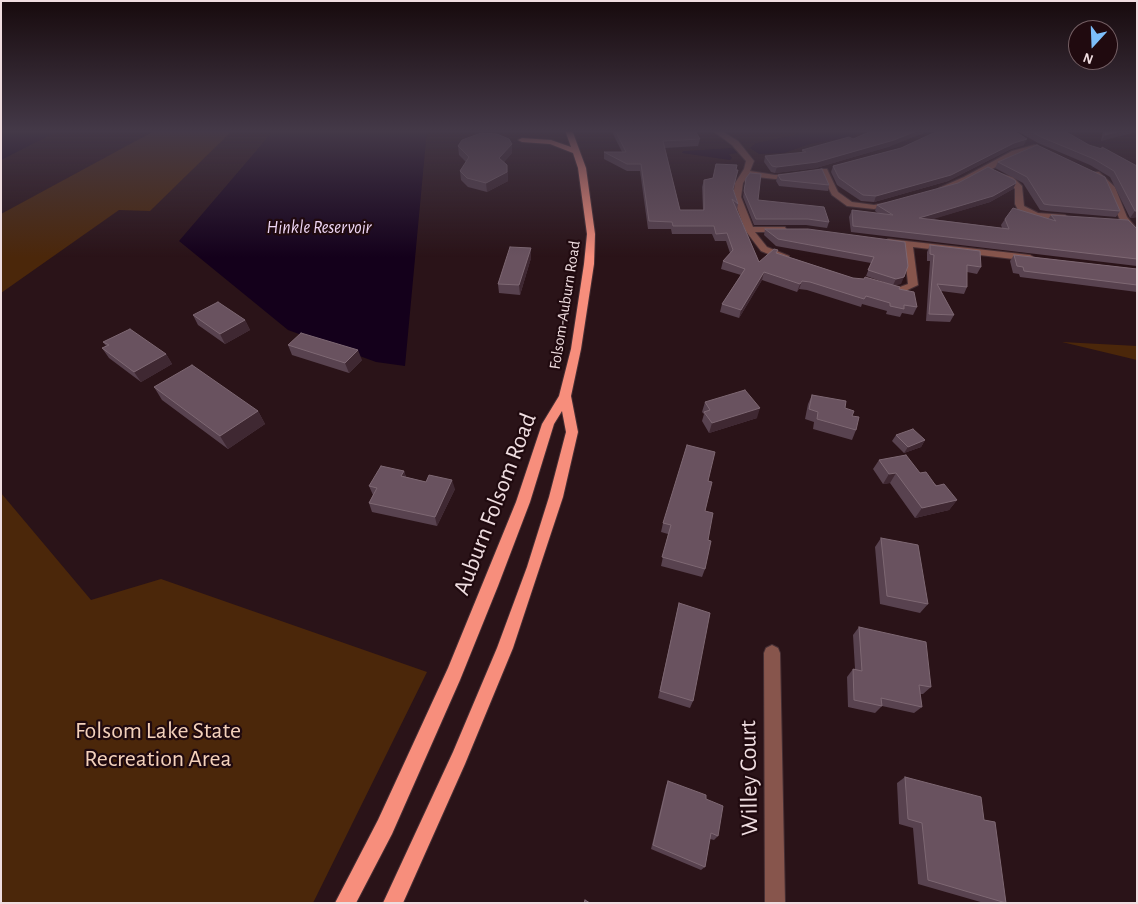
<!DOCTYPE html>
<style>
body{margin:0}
#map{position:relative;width:1138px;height:904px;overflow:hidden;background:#2a1318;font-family:"Alegreya Sans",sans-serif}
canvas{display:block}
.frame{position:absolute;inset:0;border:2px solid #efdde0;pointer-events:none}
.north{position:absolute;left:1068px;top:20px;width:50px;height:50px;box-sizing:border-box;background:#200a0f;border:1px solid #735e63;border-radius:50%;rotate:200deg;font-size:14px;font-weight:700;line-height:20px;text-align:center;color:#efdde0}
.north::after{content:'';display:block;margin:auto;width:18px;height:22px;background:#7dbef9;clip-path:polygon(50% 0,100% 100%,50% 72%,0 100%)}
</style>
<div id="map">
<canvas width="1138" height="904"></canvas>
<div class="frame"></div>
<div class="north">N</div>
</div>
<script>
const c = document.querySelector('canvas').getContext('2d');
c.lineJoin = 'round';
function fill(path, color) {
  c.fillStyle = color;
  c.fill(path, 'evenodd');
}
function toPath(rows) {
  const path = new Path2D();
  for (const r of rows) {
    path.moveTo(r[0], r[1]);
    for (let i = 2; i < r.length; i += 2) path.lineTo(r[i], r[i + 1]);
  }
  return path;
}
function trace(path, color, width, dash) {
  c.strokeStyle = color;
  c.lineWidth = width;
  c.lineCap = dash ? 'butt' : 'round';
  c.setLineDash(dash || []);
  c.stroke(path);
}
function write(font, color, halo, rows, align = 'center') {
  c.font = font + ' "Alegreya Sans",sans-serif';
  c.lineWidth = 4.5;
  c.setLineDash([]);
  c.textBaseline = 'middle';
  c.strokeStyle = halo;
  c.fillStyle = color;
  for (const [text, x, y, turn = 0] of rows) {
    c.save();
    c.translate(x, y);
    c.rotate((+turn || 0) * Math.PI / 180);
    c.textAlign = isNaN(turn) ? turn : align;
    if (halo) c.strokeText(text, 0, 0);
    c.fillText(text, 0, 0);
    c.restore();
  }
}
const green = toPath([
 [156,130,233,130,150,211,119,210,1,293,1,214],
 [1062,342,1137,346,1137,360],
 [1,493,91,600,161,579,427,672,313,903,1,903]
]);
const water = toPath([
 [1,130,60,130,1,160],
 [274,130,427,130,405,366,376,362,288,330,179,241],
 [806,130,867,130,849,137,810,144,784,153,759,154,750,148,756,143,796,135],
 [732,148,738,153,729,154,732,158,730,160,682,153,683,151]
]);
const minor = toPath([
 [712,130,720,130,738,141,754,161,750,171,775,175,793,174,797,176,793,178,775,179,748,176,743,183,741,197,753,227,785,227,786,229,782,232,755,232,767,247,789,256,789,260,783,260,761,251,745,230,733,197,735,183,744,169,746,161,732,145,712,130],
 [1034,145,1037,145,1037,149,1018,155,970,181,943,190,939,188,964,177,1012,151,1034,145],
 [821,169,827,169,838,192,852,202,874,205,893,202,897,204,874,209,847,206,832,195,820,171,821,169],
 [1093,172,1099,172,1115,187,1127,217,1137,229,1137,238,1134,237,1119,218,1107,188,1093,176,1093,172],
 [998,173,1013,177,1022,186,1024,206,1038,213,1065,215,1069,218,1065,221,1036,218,1018,210,1015,204,1015,189,1007,181,998,177,998,173],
 [888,239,1030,255,1035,258,1030,261,913,247,918,285,901,293,886,291,881,288,886,285,900,287,908,284,904,246,885,244,884,242,888,239],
 [772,645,778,648,780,653,785,903,765,903,764,653,766,648,772,645]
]);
const primary = toPath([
 [565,130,572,130,586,168,595,234,594,264,581,349,571,396,578,432,563,497,513,648,465,764,403,903,383,903,453,752,497,648,527,567,549,497,566,432,562,411,554,424,530,502,498,586,460,680,392,834,356,903,335,903,378,820,448,668,516,502,542,424,559,396,571,349,584,264,587,234,578,168,573,153,550,144,522,142,518,140,522,138,551,140,571,147,565,130]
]);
const wall = toPath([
 [611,130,696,130,697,134,700,139,698,146,665,148,680,210,703,210,702,187,704,180,713,178,736,170,736,177,733,190,738,204,737,210,759,262,777,253,853,278,889,284,866,276,871,263,776,246,764,235,765,229,905,242,901,284,894,285,899,289,917,307,913,315,902,313,900,317,886,314,887,311,862,304,861,307,807,290,799,289,797,292,762,280,739,318,720,312,722,304,741,275,721,269,723,261,730,253,726,241,715,241,712,234,672,234,671,229,648,229,640,171,627,171,604,159,604,152,622,152],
 [734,130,756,130,736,131],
 [1015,130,1063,130,1089,145,1101,149,1102,147,1137,166,1137,217,1130,218,1110,177,1090,165,1038,143],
 [1103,130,1137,130,1101,141],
 [853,139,891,146,816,168,775,173,771,172,764,162,765,156,802,153,802,150],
 [1024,145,1011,149,948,181,874,202,861,201,837,185,831,172,833,166,901,148],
 [458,146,512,153,504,162,507,165,508,181,487,192,468,187,461,180,460,171,466,162,459,155],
 [998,162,1120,211,1116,217,1046,211,1040,210,1023,183,995,168],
 [778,175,829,185,828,191,779,186,776,181],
 [746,178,758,200,829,222,827,228,806,225,754,225,743,197],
 [1016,183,1013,189,990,202,932,219,1002,228,1001,225,1005,219,1048,219,1051,215,1137,229,1137,266,851,232,849,217,852,210,879,214,875,211,877,205],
 [930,245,981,267,977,274,967,272,967,287,964,294,941,291,954,315,950,322,926,321,930,261,927,261,927,252],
 [1014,255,1137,269,1137,292,1020,277,1019,274,1013,273,1010,261],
 [531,258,520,295,499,293,498,284],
 [193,315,245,320,250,330,225,344,198,325],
 [103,342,166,354,172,364,141,382,109,358,102,348,106,346],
 [288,345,362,360,349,373,292,355],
 [154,387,258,411,265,424,228,449,162,400],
 [812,395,845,408,852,416,856,430,852,440,813,429,814,422,805,419,808,404],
 [705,402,757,418,709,433,702,421,704,414,702,412],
 [896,435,925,440,921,447,904,453,892,441],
 [879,460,920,473,957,500,949,510,915,518,890,483,883,484,873,469],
 [404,471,406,477,455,489,437,526,372,512,369,503,373,495,369,486],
 [708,481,705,511,708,540,705,569,702,577,661,566,668,534,661,532,663,523],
 [881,538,928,604,920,613,880,604,875,547],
 [679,603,693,701,690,708,658,698],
 [859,627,931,687,923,694,920,694,922,707,914,713,882,706,875,713,848,707,847,677,853,669,855,669,853,635],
 [905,777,984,820,1006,903,984,903,918,884,913,828,899,824,897,783],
 [668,781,706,799,718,836,714,840,710,839,705,867,701,870,651,849,666,786]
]);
const shadedWall = toPath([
 [919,130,932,130,891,146,816,168,775,173,777,167],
 [1124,130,1137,130,1137,132,1101,141,1105,135],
 [1027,139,1024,145,1011,149,948,181,874,202,876,196,1014,143],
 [512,144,512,153,500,166,499,158],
 [507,165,508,181,487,192,486,183],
 [1016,183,1013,189,990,202,917,224,919,218],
 [1135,211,1137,211,1137,217,1130,218],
 [531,248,531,258,520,295,519,285],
 [764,272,762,280,739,318,741,310],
 [904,277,901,284,893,285,896,279],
 [802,281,799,289,797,292,800,284],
 [245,320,250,330,225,344,220,334],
 [358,350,362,360,349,373,345,363],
 [166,354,172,364,141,382,134,372],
 [760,408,757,418,709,433,712,423],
 [258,411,265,424,228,449,220,436],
 [925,440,921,447,904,453,908,447],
 [404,471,407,481,401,476],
 [896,473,890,483,883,484,889,474],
 [452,480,455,489,437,526,435,517],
 [957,500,949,510,915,518,922,508]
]);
const building = toPath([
 [615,130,696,130,697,134,700,139,663,141,680,210,704,210,704,180,713,178,716,164,737,165,736,170,738,170,733,189,738,204,732,199,759,262,774,249,778,250,776,253,853,278,864,279,865,277,900,287,899,289,914,292,917,307,904,305,904,309,890,306,890,303,866,296,864,299,810,282,802,281,800,284,764,272,741,310,722,304,745,269,723,261,733,250,727,233,716,234,714,226,673,226,672,222,649,221,641,164,627,164,604,152,626,152,615,130],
 [874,130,919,130,894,140,817,162,777,167,772,166,765,156,806,152,802,150,849,137,853,139,874,130],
 [940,130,1013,130,1027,139,1014,143,951,175,876,196,863,195,839,178,833,166,901,148,940,130],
 [1029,130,1063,130,1089,145,1102,149,1102,147,1137,166,1137,211,1135,211,1114,171,1094,159,1041,137,1029,130],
 [1106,130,1124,130,1105,135,1106,130],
 [481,133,497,134,509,139,512,144,499,158,507,165,507,172,486,183,467,178,460,171,469,157,458,146,462,140,481,133],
 [1037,145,1105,177,1120,211,1050,205,1044,204,1027,177,998,162,1037,145],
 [988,167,1015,180,1016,183,993,196,919,218,1009,229,1005,219,1013,208,1056,221,1051,215,1128,220,1137,229,1137,259,853,226,852,210,893,215,877,205,958,183,988,167],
 [822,169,829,185,781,180,778,175,822,169],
 [750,173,761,174,758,200,824,207,829,222,808,219,756,219,744,191,746,178,750,173],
 [765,229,808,229,905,242,908,266,904,277,896,279,868,270,874,257,778,239,765,229],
 [930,245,980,251,981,267,967,265,967,287,937,284,954,315,929,314,934,255,930,254,930,245],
 [510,247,531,248,519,285,498,284,510,247],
 [1014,255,1137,269,1137,285,1024,271,1023,267,1017,266,1014,255],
 [218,302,245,320,220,334,193,315,218,302],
 [130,329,166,354,134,372,102,348,109,345,103,342,130,329],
 [301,333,358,350,345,363,288,345,301,333],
 [192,365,258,411,220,436,154,387,192,365],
 [745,390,760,408,712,423,704,412,710,410,705,402,745,390],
 [812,395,846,401,845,408,854,411,852,416,859,417,856,430,817,419,818,412,809,409,812,395],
 [913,429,925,440,908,447,896,435,913,429],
 [687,445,715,452,708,481,712,482,705,511,713,513,708,540,711,541,705,569,662,557,671,525,663,523,687,445],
 [906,455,920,473,926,472,936,486,944,484,957,500,922,508,896,473,889,474,879,460,906,455],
 [381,466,404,471,401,476,426,482,429,475,452,480,435,517,369,503,377,488,369,486,381,466],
 [881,538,918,545,928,604,887,596,881,538],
 [679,603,710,613,693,701,660,691,679,603],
 [859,627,926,642,931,687,919,685,922,707,881,698,882,706,854,700,853,669,862,671,859,627],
 [905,777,981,797,984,820,995,822,1006,903,928,880,922,823,908,819,905,777],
 [668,781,706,795,706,799,723,806,718,836,711,833,705,867,653,845,668,781],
 [585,900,590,903,584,903,585,900]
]);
const farStreetnames = [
 ["Folsom-Auburn Road",565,305,-81]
];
const farWaternames = [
 ["Hinkle Reservoir",319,228]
];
const nearStreetnames = [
 ["Auburn Folsom Road",495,504,-69],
 ["Willey Court",749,778,-91]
];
const nearParknames = [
 ["Folsom Lake State",158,731],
 ["Recreation Area",158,759]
];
fill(green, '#4b270a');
fill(water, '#14001b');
trace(minor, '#462f34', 2);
trace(primary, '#462f34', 2);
fill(minor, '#87554c');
fill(primary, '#f78e7c');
fill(wall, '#58424f');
fill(shadedWall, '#3f2832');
fill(building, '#69525f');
trace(building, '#7e6873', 1);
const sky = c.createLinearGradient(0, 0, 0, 257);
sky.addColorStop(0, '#170a0d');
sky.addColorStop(0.51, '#443948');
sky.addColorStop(1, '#44394800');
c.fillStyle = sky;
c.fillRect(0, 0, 1138, 257);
write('16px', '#efdde0', '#200a0f', farStreetnames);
write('italic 18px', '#eed6f5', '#200a0f', farWaternames);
write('24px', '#efdde0', '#200a0f', nearStreetnames);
write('24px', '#f4d1bb', '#200a0f', nearParknames);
</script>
